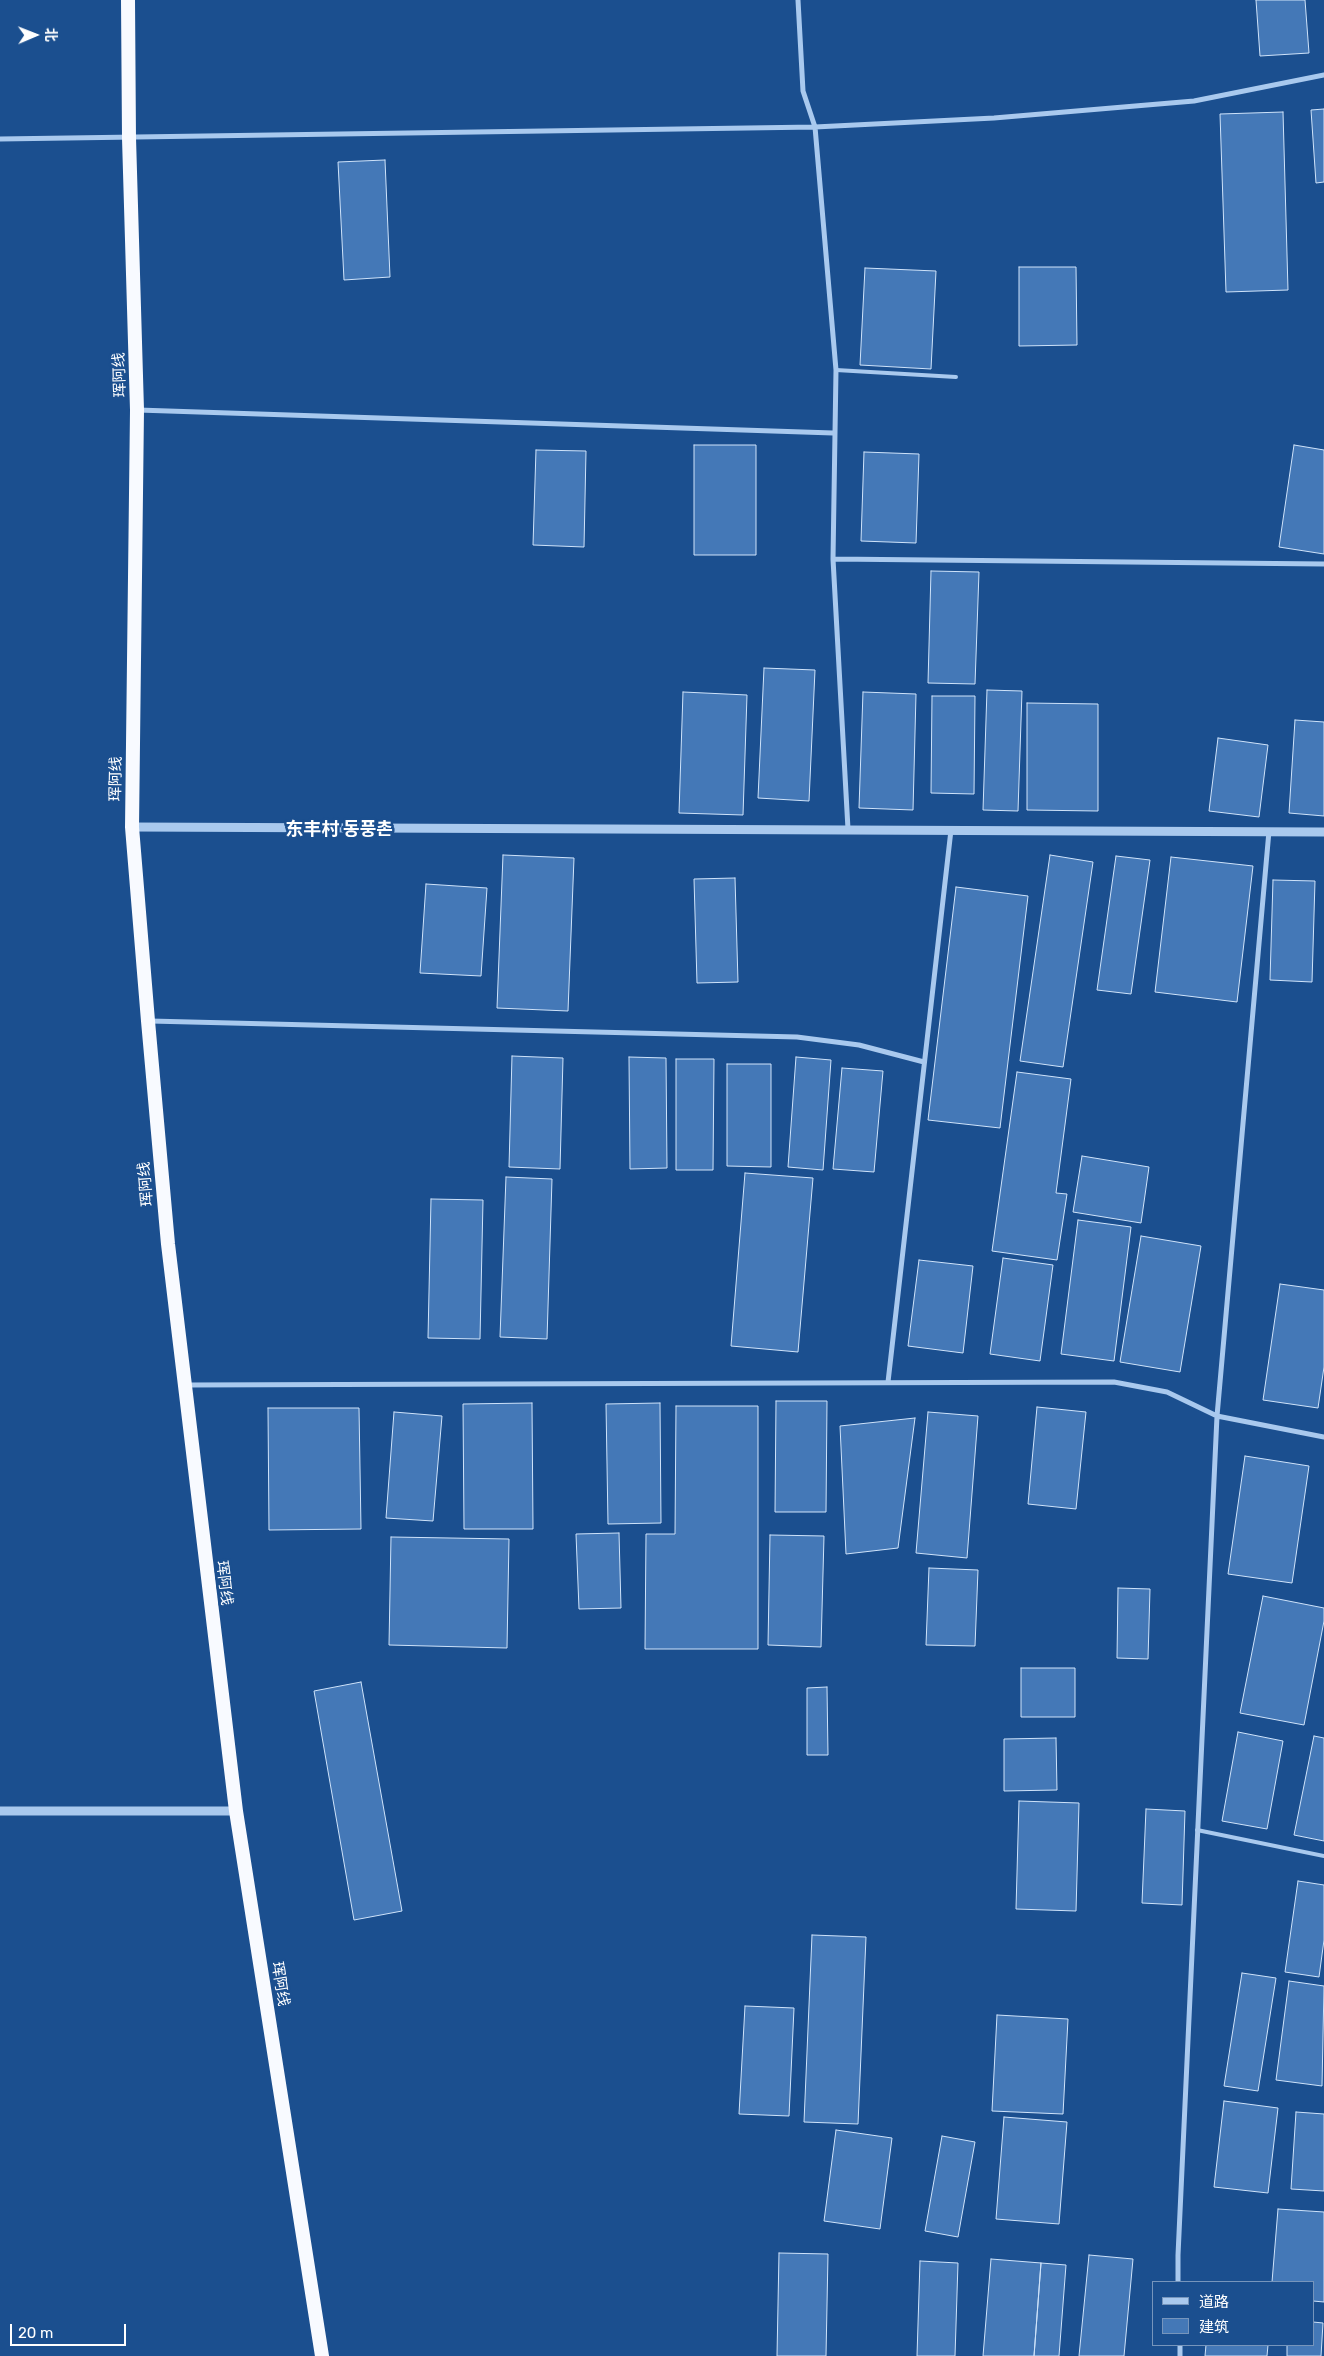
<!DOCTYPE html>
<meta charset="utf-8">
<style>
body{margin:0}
#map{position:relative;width:1324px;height:2356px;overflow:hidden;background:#1b4f8f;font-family:Rubik,"Noto Sans SC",sans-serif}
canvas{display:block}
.legend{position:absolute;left:1152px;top:2281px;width:162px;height:65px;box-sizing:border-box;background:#1b4f8f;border:1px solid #7695bc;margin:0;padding:6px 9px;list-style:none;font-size:15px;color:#fff}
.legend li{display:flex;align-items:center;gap:10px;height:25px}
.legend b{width:25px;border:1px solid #7695bc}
.north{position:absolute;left:10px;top:10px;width:50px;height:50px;-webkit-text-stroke:4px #1b4f8f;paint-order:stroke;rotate:89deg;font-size:14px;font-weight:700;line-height:20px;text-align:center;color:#fff}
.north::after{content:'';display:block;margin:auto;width:18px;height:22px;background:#fff;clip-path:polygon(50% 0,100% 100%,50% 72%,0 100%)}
.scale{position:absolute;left:10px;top:2324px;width:116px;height:22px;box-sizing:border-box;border:2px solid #fff;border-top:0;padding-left:6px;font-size:15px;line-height:18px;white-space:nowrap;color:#fff;-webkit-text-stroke:4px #1b4f8f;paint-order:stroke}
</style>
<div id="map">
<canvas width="1324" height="2356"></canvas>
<ul class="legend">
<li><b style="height:6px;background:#a9c9ee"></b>道路</li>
<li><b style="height:14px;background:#4478b7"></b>建筑</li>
</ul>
<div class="north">北</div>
<div class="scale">20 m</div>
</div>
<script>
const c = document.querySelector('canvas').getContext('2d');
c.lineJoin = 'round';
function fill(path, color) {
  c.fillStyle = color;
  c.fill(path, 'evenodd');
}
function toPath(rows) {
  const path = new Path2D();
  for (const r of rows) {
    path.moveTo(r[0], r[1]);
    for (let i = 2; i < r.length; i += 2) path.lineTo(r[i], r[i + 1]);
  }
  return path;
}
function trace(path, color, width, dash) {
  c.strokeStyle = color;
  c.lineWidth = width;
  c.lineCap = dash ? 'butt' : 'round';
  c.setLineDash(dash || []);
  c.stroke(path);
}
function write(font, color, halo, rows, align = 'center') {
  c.font = font + ' Rubik,"Noto Sans SC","Noto Sans KR",sans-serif';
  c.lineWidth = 5;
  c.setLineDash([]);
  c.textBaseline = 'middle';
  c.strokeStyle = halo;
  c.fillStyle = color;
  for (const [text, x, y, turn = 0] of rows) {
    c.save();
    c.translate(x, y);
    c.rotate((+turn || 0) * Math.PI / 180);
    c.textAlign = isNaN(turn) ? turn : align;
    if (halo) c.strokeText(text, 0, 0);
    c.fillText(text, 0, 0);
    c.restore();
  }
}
const building = toPath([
 [1256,0,1305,0,1309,53,1260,56,1256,0],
 [1324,109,1324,182,1316,183,1311,110,1324,109],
 [1283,112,1288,290,1226,292,1220,114,1283,112],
 [385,160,390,277,344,280,338,162,385,160],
 [1019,267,1076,267,1077,345,1019,346,1019,267],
 [865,268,936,271,931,369,860,365,865,268],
 [694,445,756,445,756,555,694,555,694,445],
 [1294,445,1324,450,1324,554,1279,547,1294,445],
 [536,450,586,451,584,547,533,545,536,450],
 [864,452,919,454,916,543,861,541,864,452],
 [931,571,979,572,975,684,928,683,931,571],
 [764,668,815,670,809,801,758,798,764,668],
 [987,690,1022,691,1018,811,983,810,987,690],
 [683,692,747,695,743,815,679,813,683,692],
 [863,692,916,694,913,810,859,808,863,692],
 [932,696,975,696,974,794,931,793,932,696],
 [1027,703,1098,704,1098,811,1027,810,1027,703],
 [1295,720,1324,722,1324,816,1289,813,1295,720],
 [1218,738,1268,745,1259,817,1209,811,1218,738],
 [503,855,574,858,568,1011,497,1008,503,855],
 [1050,855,1093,862,1063,1067,1020,1061,1050,855],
 [1116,856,1150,860,1131,994,1097,990,1116,856],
 [1171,857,1253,866,1237,1002,1155,992,1171,857],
 [735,878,738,982,697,983,694,879,735,878],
 [1273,880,1315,881,1312,982,1270,980,1273,880],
 [426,884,487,888,481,976,420,973,426,884],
 [956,887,1028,896,1000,1128,928,1120,956,887],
 [512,1056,563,1058,560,1169,509,1167,512,1056],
 [629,1057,666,1058,667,1168,630,1169,629,1057],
 [796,1057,831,1060,823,1170,788,1167,796,1057],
 [676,1059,714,1059,713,1170,676,1170,676,1059],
 [727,1064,771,1064,771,1167,727,1166,727,1064],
 [842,1068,883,1071,874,1172,833,1169,842,1068],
 [1017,1072,1071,1079,1056,1193,1067,1194,1057,1260,992,1251,1017,1072],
 [1082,1156,1149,1167,1141,1223,1073,1212,1082,1156],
 [745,1173,813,1178,798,1352,731,1346,745,1173],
 [506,1177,552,1179,547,1339,500,1337,506,1177],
 [431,1199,483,1200,480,1339,428,1338,431,1199],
 [1078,1220,1131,1227,1114,1361,1061,1354,1078,1220],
 [1141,1236,1201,1246,1180,1372,1120,1362,1141,1236],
 [1003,1258,1053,1265,1040,1361,990,1354,1003,1258],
 [919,1260,973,1266,963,1353,908,1346,919,1260],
 [1280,1284,1324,1290,1324,1367,1318,1408,1263,1400,1280,1284],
 [776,1401,827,1401,826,1512,775,1512,776,1401],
 [532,1403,533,1529,464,1529,463,1404,532,1403],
 [660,1403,661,1523,608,1524,606,1404,660,1403],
 [676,1406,758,1406,758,1649,645,1649,646,1534,675,1534,676,1406],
 [1037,1407,1086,1412,1076,1509,1028,1504,1037,1407],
 [268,1408,359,1408,361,1529,269,1530,268,1408],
 [394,1412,442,1416,433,1521,386,1518,394,1412],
 [928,1412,978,1416,967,1558,916,1553,928,1412],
 [915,1418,898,1548,846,1554,840,1426,915,1418],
 [1245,1456,1309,1466,1292,1583,1228,1574,1245,1456],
 [619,1533,621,1608,579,1609,576,1534,619,1533],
 [770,1535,824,1536,821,1647,768,1645,770,1535],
 [391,1537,509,1539,507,1648,389,1645,391,1537],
 [929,1568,978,1570,975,1646,926,1645,929,1568],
 [1118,1588,1150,1589,1148,1659,1117,1658,1118,1588],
 [1263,1596,1324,1608,1324,1621,1304,1725,1240,1713,1263,1596],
 [1021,1668,1075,1668,1075,1717,1021,1717,1021,1668],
 [361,1682,402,1911,354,1920,314,1691,361,1682],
 [827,1687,828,1755,807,1755,807,1688,827,1687],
 [1238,1732,1283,1741,1267,1829,1222,1821,1238,1732],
 [1314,1736,1324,1738,1324,1841,1294,1835,1314,1736],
 [1056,1738,1057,1790,1004,1791,1004,1739,1056,1738],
 [1019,1801,1079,1803,1076,1911,1016,1909,1019,1801],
 [1146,1809,1185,1811,1182,1905,1142,1903,1146,1809],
 [1298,1881,1324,1885,1324,1940,1319,1977,1285,1972,1298,1881],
 [812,1935,866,1937,858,2124,804,2122,812,1935],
 [1242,1973,1276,1978,1258,2091,1224,2086,1242,1973],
 [1289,1981,1324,1986,1322,2086,1276,2080,1289,1981],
 [745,2006,794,2008,789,2116,739,2114,745,2006],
 [997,2015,1068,2019,1063,2114,992,2111,997,2015],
 [1224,2101,1278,2108,1268,2193,1214,2187,1224,2101],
 [1296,2112,1324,2114,1324,2191,1291,2189,1296,2112],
 [1004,2117,1067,2122,1059,2224,996,2219,1004,2117],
 [836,2130,892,2138,880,2229,824,2221,836,2130],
 [942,2136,975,2142,958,2237,925,2231,942,2136],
 [1278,2209,1324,2212,1324,2302,1313,2301,1313,2282,1272,2282,1278,2209],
 [779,2253,828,2254,826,2356,777,2356,779,2253],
 [1089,2255,1133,2259,1124,2356,1079,2356,1089,2255],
 [991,2259,1041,2263,1034,2356,983,2356,991,2259],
 [920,2261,958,2263,955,2356,917,2356,920,2261],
 [1041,2263,1066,2265,1059,2356,1034,2356,1041,2263],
 [1313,2322,1323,2323,1321,2356,1287,2356,1287,2345,1313,2345,1313,2322],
 [1206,2345,1268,2345,1267,2356,1205,2356,1206,2345]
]);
const service = toPath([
 [836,370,956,377],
 [1197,1830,1324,1856]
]);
const minor = toPath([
 [798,0,803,91,815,127,836,370,833,559,848,829],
 [0,139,815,127,994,118,1194,101,1324,75],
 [138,410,833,433],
 [833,559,1324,564],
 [150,1021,797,1037,859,1045,924,1062],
 [888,1382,951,830],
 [187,1385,1114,1382,1167,1392,1217,1416,1324,1437],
 [1178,2282,1178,2255,1217,1416,1269,831],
 [1180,2345,1180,2356]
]);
const tertiary = toPath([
 [132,827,1324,832],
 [0,1811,236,1811]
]);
const trunk = toPath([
 [128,0,129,138,137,410,132,827,148,1021,168,1244,236,1811,322,2356]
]);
const streetNames = [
 ["珲阿线",120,375,-92],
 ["珲阿线",116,779,-89],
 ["珲阿线",146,1184,-95],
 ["珲阿线",224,1583,83],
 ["珲阿线",280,1984,81]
];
const quarterNames = [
 ["东丰村 동풍촌",339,830]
];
fill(building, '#4478b7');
trace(building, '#cfe3fa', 1);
trace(service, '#a9c9ee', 4);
trace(minor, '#a9c9ee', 5);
trace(tertiary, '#a9c9ee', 9);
trace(trunk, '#f8faff', 14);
write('15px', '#fff', '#1b4f8f', streetNames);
write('bold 18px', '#fff', '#1b4f8f', quarterNames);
</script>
